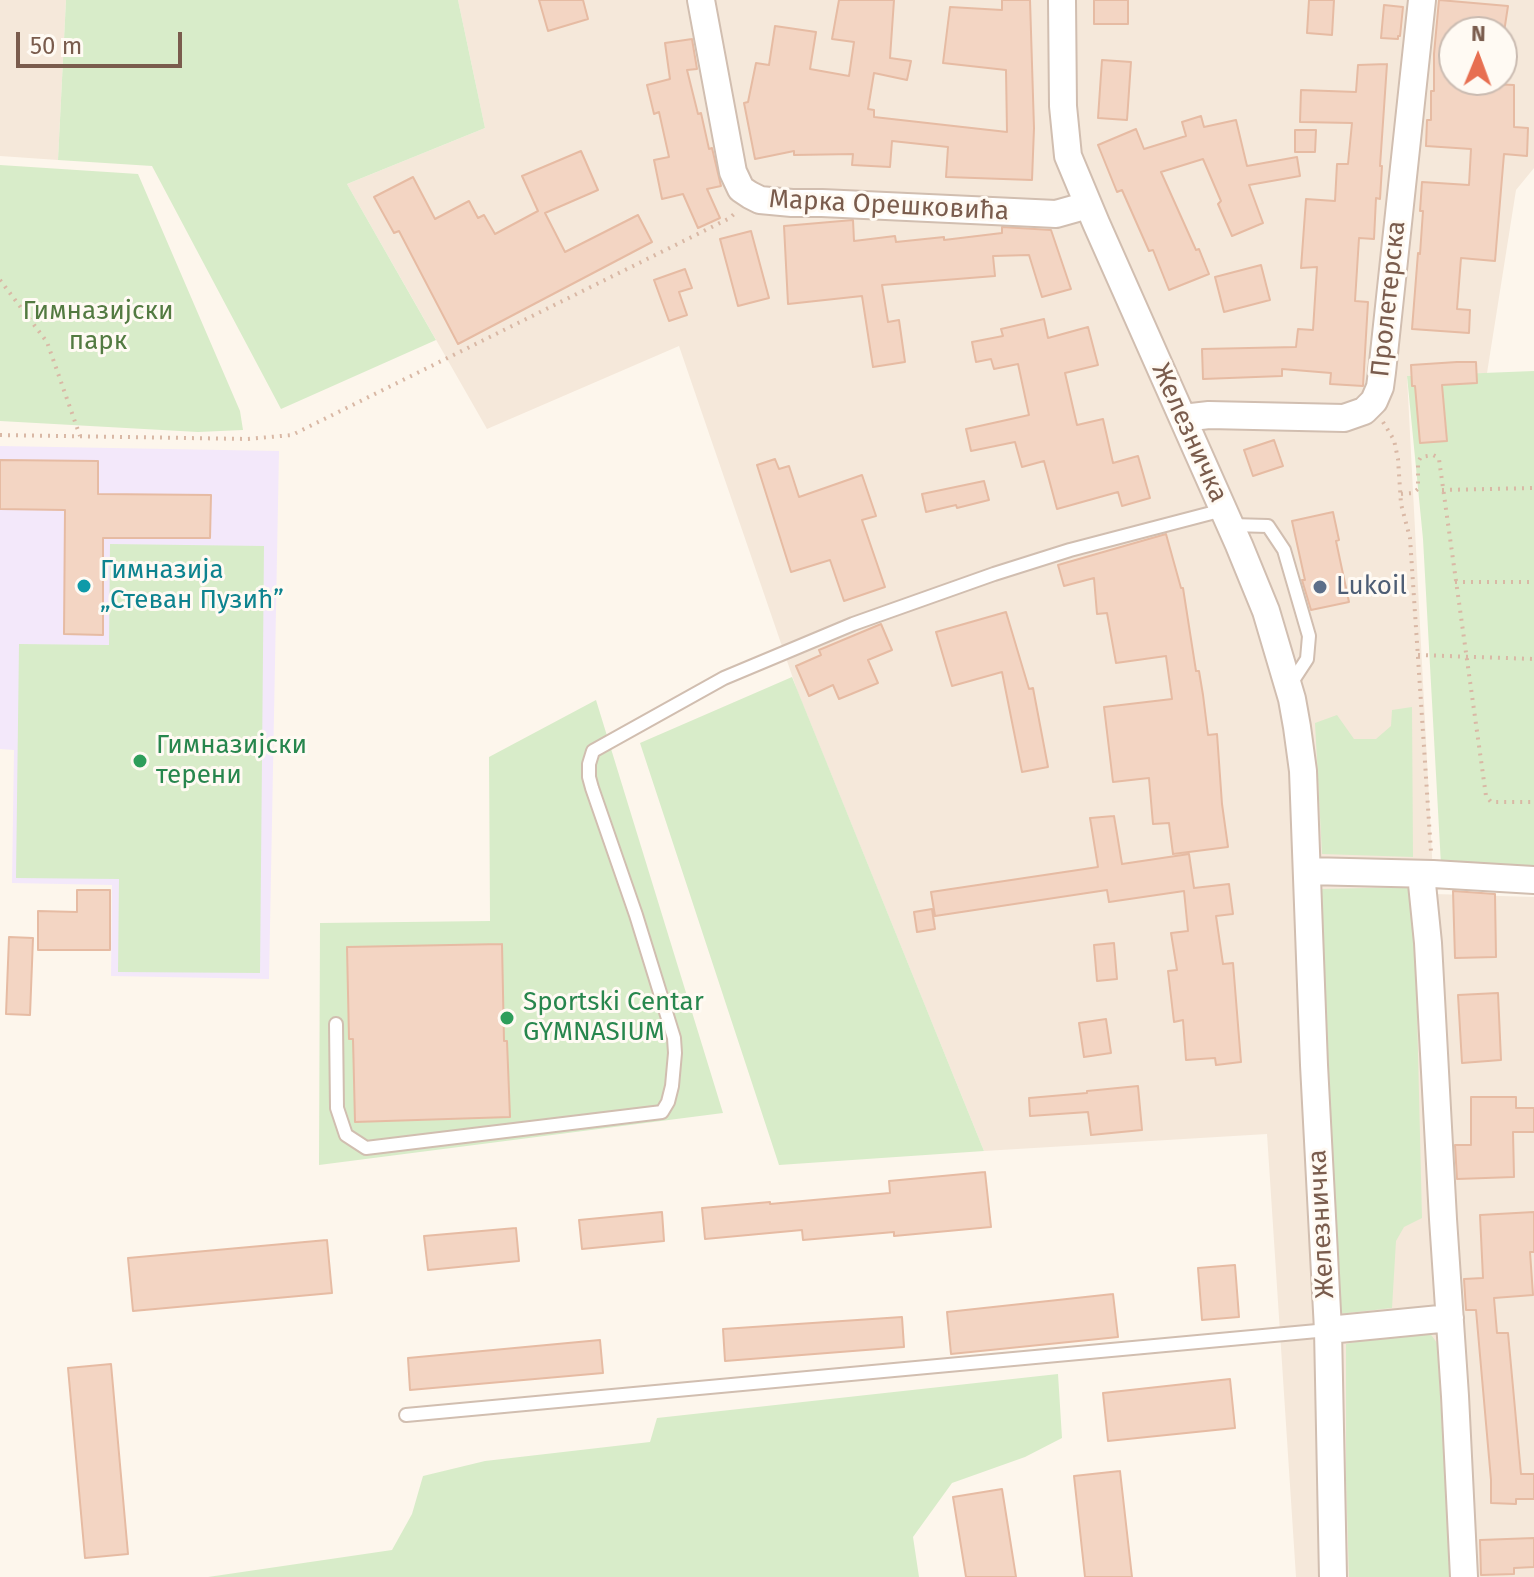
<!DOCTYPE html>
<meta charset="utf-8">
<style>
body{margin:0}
#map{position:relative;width:1534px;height:1577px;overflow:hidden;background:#fdf6ec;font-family:"Fira Sans",sans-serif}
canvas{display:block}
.north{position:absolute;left:1438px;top:16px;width:80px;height:80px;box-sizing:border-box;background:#fffaf3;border:2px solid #cabbb1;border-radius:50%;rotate:1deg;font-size:22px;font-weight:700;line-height:32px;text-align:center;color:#7a5c4d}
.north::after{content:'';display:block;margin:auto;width:28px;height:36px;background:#e76f51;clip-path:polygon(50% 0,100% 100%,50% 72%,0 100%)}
.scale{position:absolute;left:16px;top:32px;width:166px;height:36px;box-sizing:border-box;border:4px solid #7a5c4d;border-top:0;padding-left:10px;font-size:24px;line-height:28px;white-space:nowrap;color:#7a5c4d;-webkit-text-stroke:6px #fffaf3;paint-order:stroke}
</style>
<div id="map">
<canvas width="1534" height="1577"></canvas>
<div class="north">N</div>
<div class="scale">50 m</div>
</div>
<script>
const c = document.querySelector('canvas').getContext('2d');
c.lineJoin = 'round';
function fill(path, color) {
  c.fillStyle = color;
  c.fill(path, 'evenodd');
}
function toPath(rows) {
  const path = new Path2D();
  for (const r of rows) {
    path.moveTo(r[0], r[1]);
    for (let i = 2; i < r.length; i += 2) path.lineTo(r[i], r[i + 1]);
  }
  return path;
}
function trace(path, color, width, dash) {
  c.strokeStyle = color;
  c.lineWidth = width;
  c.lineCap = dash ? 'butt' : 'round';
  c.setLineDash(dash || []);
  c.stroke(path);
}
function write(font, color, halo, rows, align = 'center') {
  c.font = font + ' "Fira Sans",sans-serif';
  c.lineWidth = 6;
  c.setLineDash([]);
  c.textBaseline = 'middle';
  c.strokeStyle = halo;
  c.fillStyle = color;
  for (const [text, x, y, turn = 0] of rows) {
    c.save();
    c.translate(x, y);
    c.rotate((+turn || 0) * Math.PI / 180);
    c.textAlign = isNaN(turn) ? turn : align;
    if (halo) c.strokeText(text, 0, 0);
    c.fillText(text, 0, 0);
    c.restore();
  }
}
const residential = toPath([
 [0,0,66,0,58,160,0,156],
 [458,0,1534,0,1534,168,1516,190,1487,373,1407,376,1434,894,1534,897,1534,1577,1296,1577,1267,1134,984,1151,797,690,679,346,487,429,347,184,485,128],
 [1454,32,1502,32,1502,80,1454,80]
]);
const education = toPath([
 [0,446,279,451,269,979,111,976,112,885,12,883,14,750,0,749]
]);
const green = toPath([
 [66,0,458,0,485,128,347,184,436,340,281,409,152,166,58,160],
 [0,165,138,174,240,411,243,430,198,432,0,421],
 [1534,371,1534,868,1441,865,1423,539,1407,376],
 [110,544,264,546,260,973,118,972,119,879,16,878,19,644,109,645],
 [792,677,984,1151,779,1165,640,743],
 [596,700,723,1113,319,1165,320,923,490,921,489,757],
 [1412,707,1413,857,1322,854,1315,723,1337,715,1354,739,1376,739,1391,726,1392,710],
 [1414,887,1422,1218,1404,1227,1396,1241,1392,1308,1339,1314,1320,889],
 [1429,1332,1437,1343,1449,1546,1449,1577,1349,1577,1346,1479,1346,1344,1396,1333],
 [1058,1374,1062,1438,1025,1457,952,1483,913,1537,919,1577,208,1577,392,1550,412,1514,423,1476,485,1461,650,1442,657,1418]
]);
const building = toPath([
 [539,0,583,0,588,19,548,31,539,0],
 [839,0,894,0,890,58,911,61,907,80,874,73,868,109,874,110,874,117,1007,132,1006,70,943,63,950,7,1002,10,1002,0,1030,0,1034,128,1032,180,946,177,948,147,892,141,890,167,852,165,853,154,794,155,794,151,755,159,744,103,748,102,756,63,769,65,775,26,816,32,810,69,849,76,854,42,832,39,839,0],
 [1094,0,1128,0,1128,24,1094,24,1094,0],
 [1309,0,1334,0,1332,35,1307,33,1309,0],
 [1439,0,1508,6,1504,32,1454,31,1454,80,1467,80,1467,83,1514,85,1514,127,1528,128,1527,156,1504,154,1495,261,1461,258,1457,309,1470,310,1469,333,1412,329,1418,253,1420,254,1423,211,1420,211,1422,182,1469,185,1471,149,1426,146,1427,120,1431,120,1431,91,1434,91,1434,54,1439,0],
 [1384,5,1403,7,1400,36,1398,36,1398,39,1381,38,1384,5],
 [692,39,697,69,687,70,698,114,701,113,709,149,712,148,721,186,707,189,720,218,698,228,683,194,662,199,654,160,669,157,659,112,654,114,647,85,670,79,665,43,692,39],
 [1102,60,1131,62,1127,120,1098,118,1102,60],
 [1387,64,1380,166,1382,166,1380,199,1376,198,1374,239,1359,238,1355,301,1368,302,1363,386,1330,384,1331,373,1282,369,1282,376,1203,379,1202,349,1296,347,1298,329,1313,330,1317,267,1301,268,1306,199,1335,201,1337,164,1348,164,1352,123,1300,122,1301,90,1356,92,1358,65,1387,64],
 [1201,116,1204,127,1236,120,1247,166,1297,157,1300,176,1249,185,1263,223,1232,236,1218,204,1221,201,1203,159,1161,172,1196,250,1199,249,1209,274,1169,290,1153,250,1149,251,1122,190,1117,192,1098,145,1136,129,1144,149,1186,136,1182,122,1201,116],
 [1295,130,1316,130,1315,152,1295,152,1295,130],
 [581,151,598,190,545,213,565,252,638,215,652,242,458,344,399,231,394,233,374,197,413,177,435,219,469,201,478,218,484,215,495,234,538,211,522,176,581,151],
 [853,220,854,241,895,236,896,242,944,237,944,240,1002,233,1002,227,1051,230,1071,289,1042,297,1029,255,993,256,995,276,882,285,888,322,899,320,905,362,873,367,862,296,788,304,784,226,853,220],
 [751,231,769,298,738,306,720,239,751,231],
 [1261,265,1270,300,1224,312,1215,277,1261,265],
 [685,269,692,288,679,292,687,315,669,321,654,280,685,269],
 [1044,319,1048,338,1088,327,1098,365,1065,373,1077,425,1103,419,1113,463,1138,456,1150,498,1122,506,1118,492,1057,509,1044,461,1022,467,1015,442,971,451,966,429,1029,415,1018,364,994,369,991,359,976,362,972,342,1003,336,1001,329,1044,319],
 [1457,362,1476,362,1477,383,1442,385,1447,441,1420,443,1415,386,1412,386,1411,365,1457,362],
 [1274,440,1283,466,1253,476,1244,450,1274,440],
 [775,459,779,469,789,466,799,497,862,475,876,516,862,520,885,587,844,601,830,560,791,572,757,465,775,459],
 [0,460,98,461,98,494,211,495,210,538,103,538,103,635,64,634,65,510,0,509,0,460],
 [984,481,989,500,957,508,956,505,926,512,922,494,984,481],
 [1333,512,1339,540,1336,541,1349,602,1311,610,1302,580,1305,580,1292,521,1333,512],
 [1166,534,1181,588,1183,588,1196,671,1199,671,1203,695,1208,735,1217,734,1222,804,1228,847,1173,854,1169,823,1153,824,1149,778,1113,782,1104,707,1172,699,1166,656,1116,663,1107,613,1097,614,1094,578,1064,586,1058,565,1166,534],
 [1006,612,1029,689,1033,688,1048,767,1022,772,1002,672,952,686,936,632,1006,612],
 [881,624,892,650,868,660,878,683,839,699,833,685,809,696,796,666,821,655,819,650,881,624],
 [1114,816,1122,864,1189,854,1194,888,1229,884,1233,914,1216,916,1223,964,1233,963,1241,1062,1216,1065,1215,1058,1186,1060,1183,1020,1174,1022,1168,971,1177,970,1171,933,1188,931,1184,891,1109,902,1107,890,935,916,931,892,1098,867,1090,818,1114,816],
 [77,890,110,890,110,950,38,950,38,911,77,912,77,890],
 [1453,891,1495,894,1496,957,1455,958,1453,891],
 [932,909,935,929,917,932,914,912,932,909],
 [9,937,33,938,30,1015,6,1014,9,937],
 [1114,943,1117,979,1097,981,1094,945,1114,943],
 [502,944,504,1041,507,1041,510,1117,355,1122,353,1039,349,1039,347,947,502,944],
 [1498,993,1501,1060,1462,1063,1458,995,1498,993],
 [1106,1019,1111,1053,1084,1057,1079,1023,1106,1019],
 [1138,1086,1142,1130,1091,1135,1088,1112,1030,1116,1029,1098,1087,1093,1087,1091,1138,1086],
 [1471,1097,1516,1097,1516,1108,1534,1108,1534,1132,1513,1132,1514,1177,1457,1179,1455,1145,1471,1145,1471,1097],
 [985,1172,991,1227,894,1236,894,1232,803,1240,802,1230,705,1239,702,1208,770,1202,770,1204,890,1193,889,1181,985,1172],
 [662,1212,664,1241,582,1249,579,1220,662,1212],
 [1534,1212,1534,1252,1530,1252,1533,1295,1494,1298,1497,1333,1508,1333,1521,1474,1534,1474,1534,1499,1516,1499,1516,1504,1491,1503,1491,1480,1476,1310,1466,1310,1464,1279,1483,1278,1480,1215,1534,1212],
 [516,1228,519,1261,428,1270,424,1236,516,1228],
 [327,1240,332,1293,133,1311,128,1258,327,1240],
 [1235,1265,1239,1317,1202,1320,1198,1268,1235,1265],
 [1113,1294,1118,1337,951,1354,947,1312,1113,1294],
 [902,1317,904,1347,725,1361,723,1329,902,1317],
 [600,1340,603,1373,410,1390,408,1358,600,1340],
 [111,1364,128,1554,85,1558,68,1368,111,1364],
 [1230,1379,1235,1428,1108,1441,1103,1393,1230,1379],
 [1120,1471,1132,1577,1085,1577,1074,1476,1120,1471],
 [1002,1489,1016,1577,966,1577,953,1497,1002,1489],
 [1534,1538,1534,1567,1514,1568,1514,1574,1481,1575,1480,1540,1534,1538]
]);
const path = toPath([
 [0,280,47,342,80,436],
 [1383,422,1394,440,1398,459,1401,504,1410,538,1431,852],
 [0,435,248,439,292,435,730,218,736,212],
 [1442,490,1534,488],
 [1401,494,1413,493,1418,489,1418,462,1421,457,1433,455,1437,457,1439,459,1486,796,1491,802,1534,802],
 [1455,582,1534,582],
 [1418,655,1534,659]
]);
const lane = toPath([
 [1231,525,1268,526,1284,550,1309,636,1307,659,1290,685],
 [336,1024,337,1108,346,1135,366,1148,662,1112,668,1102,672,1086,675,1053,674,1038,636,915,592,788,589,777,589,764,593,751,724,678,853,624,994,574,1070,550,1223,510],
 [406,1415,1328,1330]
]);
const street = toPath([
 [701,0,733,172,741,189,750,195,760,200,792,203,822,203,1056,214,1088,205],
 [1062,0,1063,106,1068,156,1096,223,1239,545,1266,611,1292,699,1297,727,1303,771,1314,1065,1328,1330,1333,1577],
 [1183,418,1209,415,1344,418,1364,411,1374,401,1380,387,1382,372,1422,0],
 [1307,871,1433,874,1534,880],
 [1421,874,1428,943,1443,1219,1455,1396,1464,1577],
 [1328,1330,1450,1318]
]);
const markers = [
 [84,586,8,"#0f9aa8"],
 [1320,587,8,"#5c6f8a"],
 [140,761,8,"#2e9e5b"],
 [507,1018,8,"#2e9e5b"]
];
const streetNames = [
 ["Марка Орешковића",889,206,3],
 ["Пролетерска",1389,299,-84],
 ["Железничка",1189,433,66],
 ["Железничка",1322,1224,-93]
];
const parkNames = [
 ["Гимназијски",98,312],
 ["парк",98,342]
];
const cultureNames = [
 ["Гимназија",100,571],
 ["„Стеван Пузић”",100,601]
];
const serviceNames = [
 ["Lukoil",1336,587]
];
const leisureNames = [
 ["Гимназијски",156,746],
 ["терени",156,776],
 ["Sportski Centar",523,1003],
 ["GYMNASIUM",523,1033]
];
fill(residential, '#f5e8da');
fill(education, '#f3e8fa');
fill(green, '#d8ecc9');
fill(building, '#f3d5c3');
trace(building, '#e6bba3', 2);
trace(lane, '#d1beb0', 16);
trace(street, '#d1beb0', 30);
trace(path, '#d9b8a5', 4, [2, 6]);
trace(lane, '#fff', 12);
trace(street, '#fff', 26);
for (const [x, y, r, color] of markers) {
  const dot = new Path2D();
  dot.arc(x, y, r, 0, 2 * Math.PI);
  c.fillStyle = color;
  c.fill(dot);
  trace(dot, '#fffaf3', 3);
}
write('26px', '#7a5c4d', '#fffaf3', streetNames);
write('26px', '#537a41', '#fffaf3', parkNames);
write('26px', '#0d838f', '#fffaf3', cultureNames, 'left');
write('26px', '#4e5e75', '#fffaf3', serviceNames, 'left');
write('26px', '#27864d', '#fffaf3', leisureNames, 'left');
</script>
